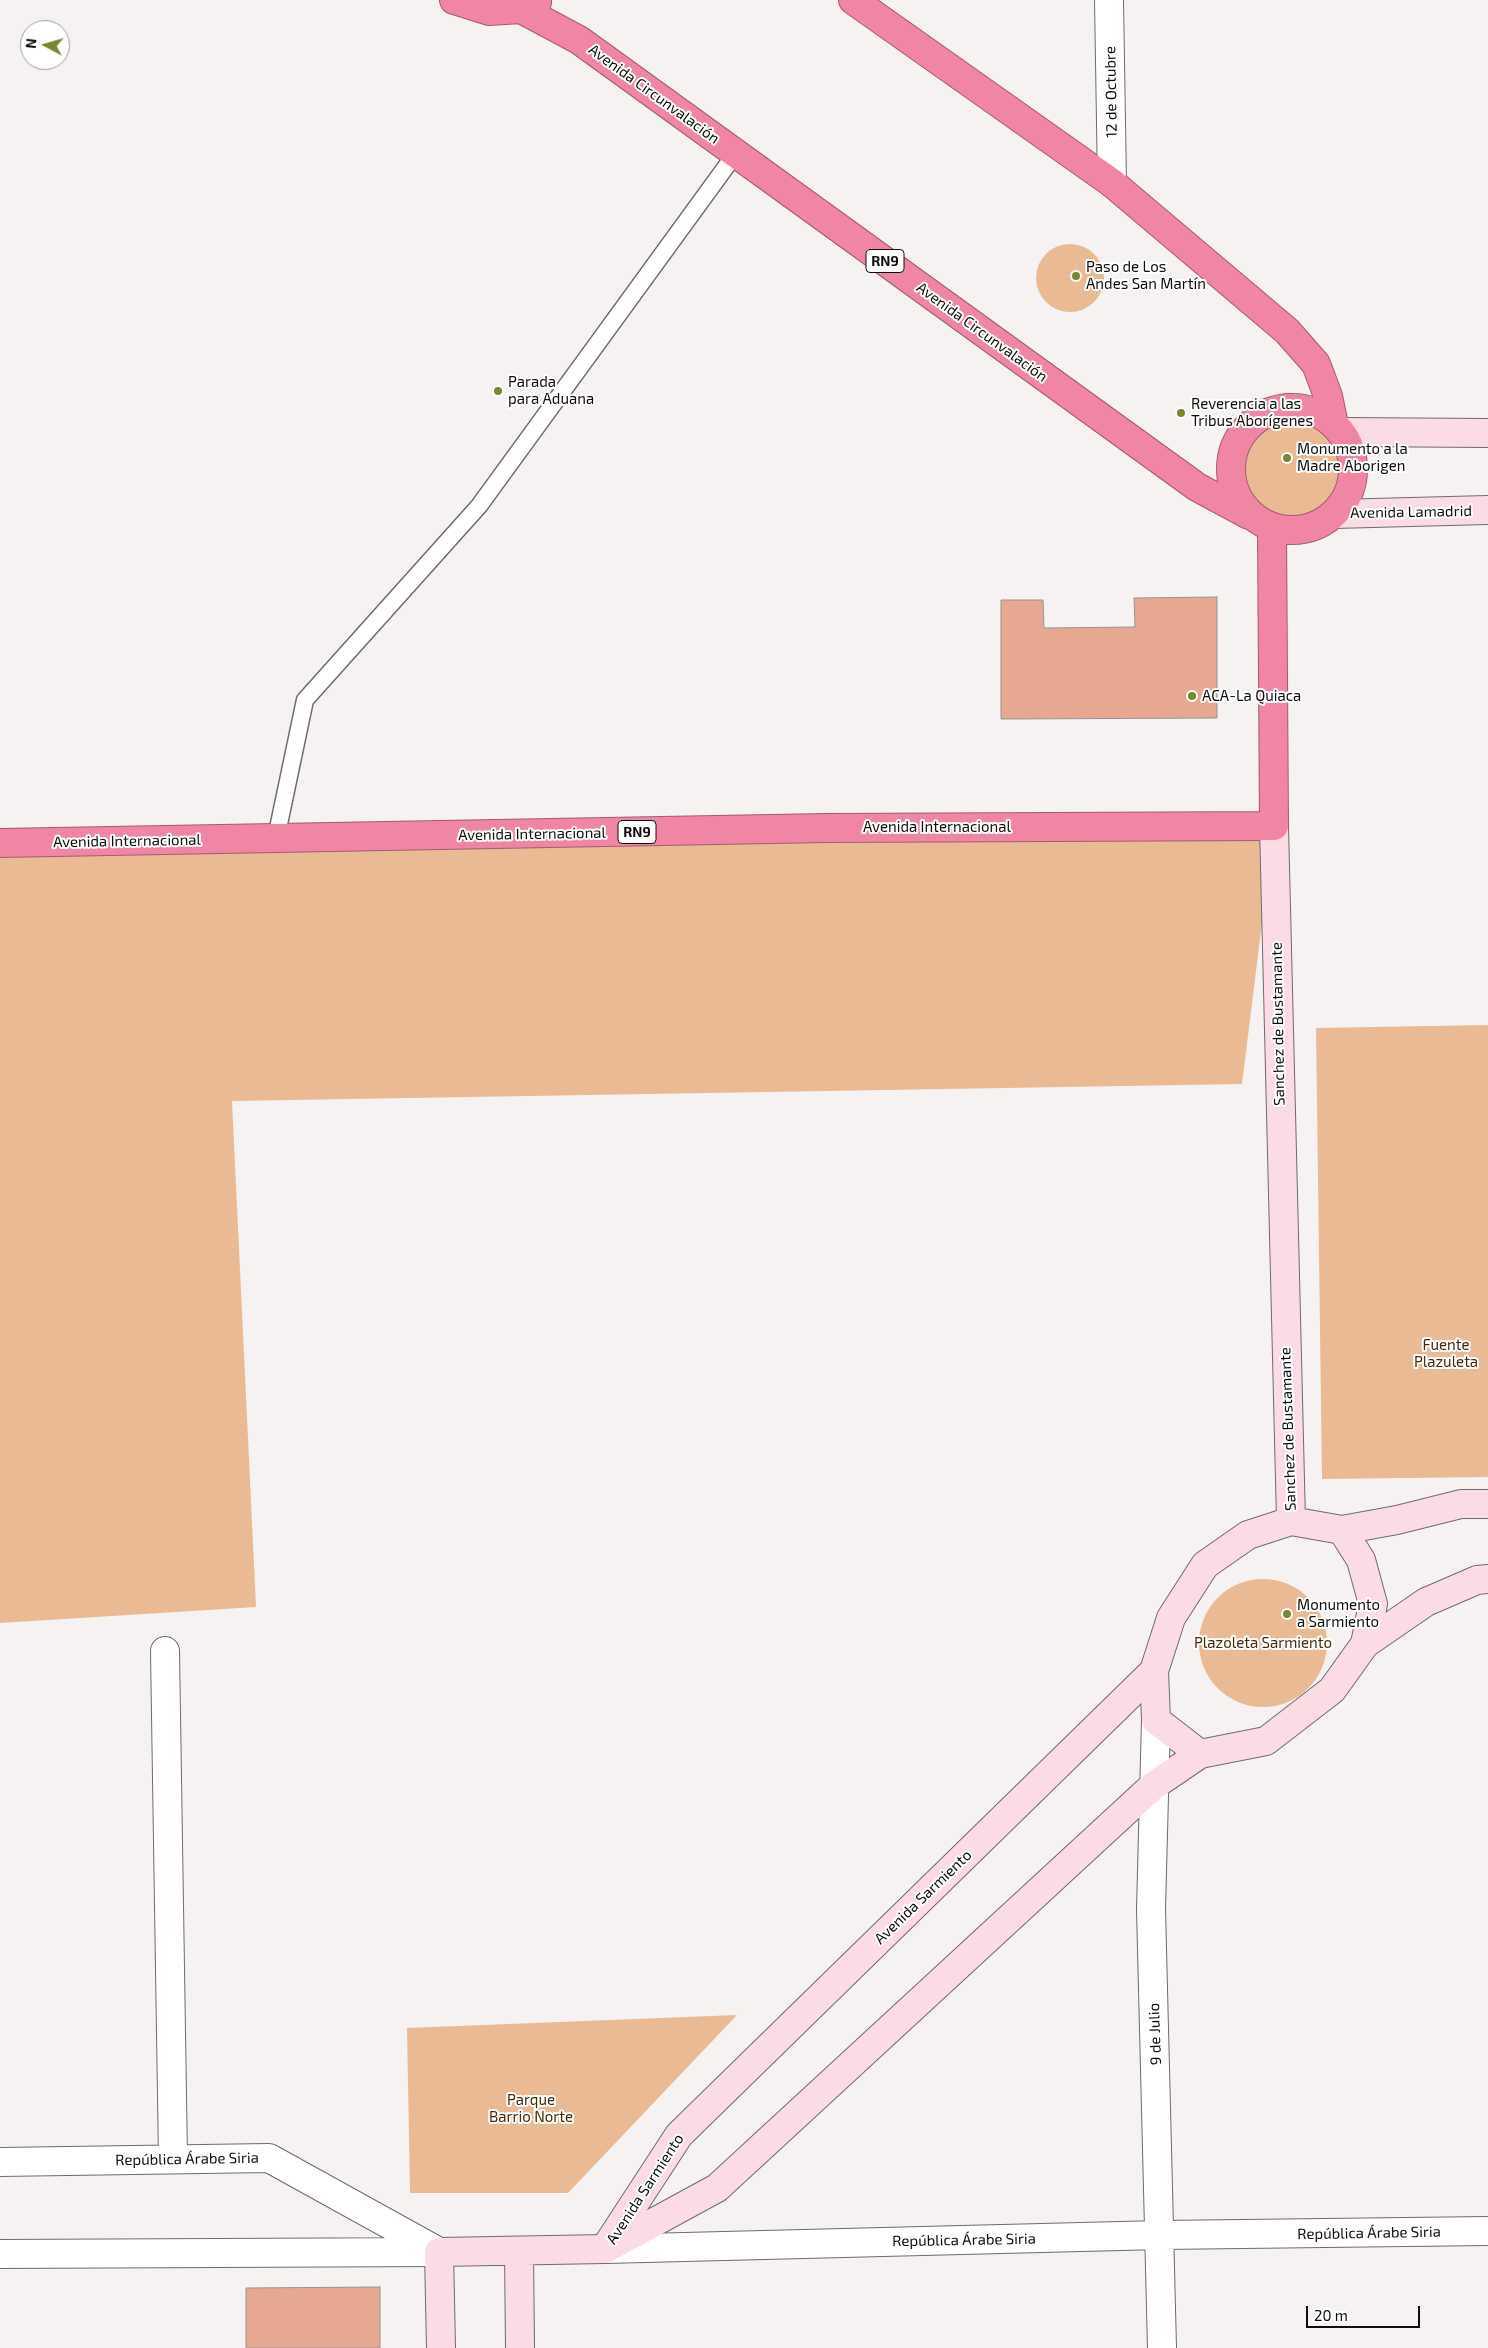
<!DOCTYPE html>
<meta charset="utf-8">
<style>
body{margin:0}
#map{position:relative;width:1488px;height:2348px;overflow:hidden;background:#f6f2f1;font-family:"Exo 2",sans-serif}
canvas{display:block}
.north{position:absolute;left:20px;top:20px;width:50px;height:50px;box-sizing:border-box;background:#fff;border:1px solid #9f9e9e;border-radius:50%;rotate:276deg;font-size:14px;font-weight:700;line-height:20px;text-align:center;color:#0e0d0c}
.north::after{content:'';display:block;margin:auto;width:18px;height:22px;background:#798735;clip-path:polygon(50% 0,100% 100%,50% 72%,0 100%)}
.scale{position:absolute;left:1306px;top:2306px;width:114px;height:22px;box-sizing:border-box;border:2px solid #0e0d0c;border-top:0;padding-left:6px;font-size:15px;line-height:18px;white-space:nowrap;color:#0e0d0c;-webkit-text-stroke:4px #fff;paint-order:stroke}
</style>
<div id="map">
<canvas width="1488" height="2348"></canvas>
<div class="north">N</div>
<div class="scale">20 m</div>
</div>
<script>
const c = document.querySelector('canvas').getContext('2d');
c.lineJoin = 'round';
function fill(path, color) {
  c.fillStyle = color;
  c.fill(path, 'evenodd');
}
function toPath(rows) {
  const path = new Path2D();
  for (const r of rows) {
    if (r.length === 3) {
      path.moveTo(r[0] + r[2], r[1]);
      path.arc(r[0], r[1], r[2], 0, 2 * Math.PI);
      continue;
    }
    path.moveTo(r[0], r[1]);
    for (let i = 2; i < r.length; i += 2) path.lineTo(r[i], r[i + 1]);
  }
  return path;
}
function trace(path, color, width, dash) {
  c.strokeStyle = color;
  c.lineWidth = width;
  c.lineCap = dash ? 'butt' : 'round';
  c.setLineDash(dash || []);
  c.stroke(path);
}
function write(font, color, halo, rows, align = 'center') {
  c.font = font + ' "Exo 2",sans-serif';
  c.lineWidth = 4;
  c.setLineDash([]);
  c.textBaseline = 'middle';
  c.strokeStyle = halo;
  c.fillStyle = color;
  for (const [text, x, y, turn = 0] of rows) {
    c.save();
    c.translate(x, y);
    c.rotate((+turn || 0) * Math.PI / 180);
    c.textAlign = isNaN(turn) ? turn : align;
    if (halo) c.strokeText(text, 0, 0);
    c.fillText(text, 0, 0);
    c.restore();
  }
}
const green = toPath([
 [1070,278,34],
 [1287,467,54],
 [1274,826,1242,1084,232,1101,256,1607,0,1623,0,845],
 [1488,1025,1488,1477,1322,1479,1316,1028],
 [1263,1643,64],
 [737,2015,568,2193,410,2193,407,2028]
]);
const building = toPath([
 [1217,597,1217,718,1001,719,1001,600,1043,600,1044,628,1135,627,1134,598,1217,597],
 [380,2287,380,2348,246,2348,246,2288,380,2287]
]);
const lane = toPath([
 [276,838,305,700,479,506,736,153]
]);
const street = toPath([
 [1109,0,1112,183],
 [165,1651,173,2159],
 [1156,1720,1151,1909,1162,2348],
 [0,2162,269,2158,439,2252],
 [605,2249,1161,2235,1488,2231],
 [0,2254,436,2252]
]);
const secondary = toPath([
 [1341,432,1488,433],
 [1334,514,1488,510],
 [1274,826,1291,1521],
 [1291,1521,1342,1530,1361,1560,1373,1604,1365,1644,1332,1690,1266,1741,1200,1754,1156,1720,1154,1671,1171,1618,1205,1565,1248,1535,1291,1521],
 [1342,1530,1397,1520,1461,1504,1488,1504],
 [1365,1644,1426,1602,1477,1580,1488,1579],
 [606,2247,679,2135,1154,1671],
 [519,2251,520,2348],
 [441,2348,439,2252,605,2249,717,2188,1153,1786,1200,1754]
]);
const highway = toPath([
 [454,0,489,11,521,9,537,2],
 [853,0,1112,183,1287,331,1316,364,1328,396,1334,425],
 [521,9,579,40,1197,487,1249,515],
 [1292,469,61],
 [0,843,826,828,1274,826,1272,527]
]);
const markers = [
 [1076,276,5,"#798735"],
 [498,391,5,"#798735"],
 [1181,413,5,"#798735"],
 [1287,458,5,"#798735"],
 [1192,696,5,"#798735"],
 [1287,1614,5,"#798735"]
];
const shields = [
 [885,261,38],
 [637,832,38]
];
const shieldNames = [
 ["RN9",885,261],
 ["RN9",637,832]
];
const streetNames = [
 ["12 de Octubre",1111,92,-91],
 ["Avenida Circunvalación",654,94,36],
 ["Avenida Circunvalación",982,332,36],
 ["Avenida Lamadrid",1411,512,-1],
 ["Avenida Internacional",937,827],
 ["Avenida Internacional",532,834,-1],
 ["Avenida Internacional",127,841,-1],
 ["Sanchez de Bustamante",1278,1024,-91],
 ["Sanchez de Bustamante",1288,1429,-92],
 ["Avenida Sarmiento",923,1897,-44],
 ["9 de Julio",1155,2034,-92],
 ["República Árabe Siria",187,2159,-1],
 ["Avenida Sarmiento",645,2189,-57],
 ["República Árabe Siria",1369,2233,-1],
 ["República Árabe Siria",964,2240,-1]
];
const poiNames = [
 ["Paso de Los",1086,267],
 ["Andes San Martín",1086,284],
 ["Parada",508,382],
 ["para Aduana",508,399],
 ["Reverencia a las",1191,404],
 ["Tribus Aborígenes",1191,421],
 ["Monumento a la",1297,449],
 ["Madre Aborigen",1297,466],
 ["ACA-La Quiaca",1202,696],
 ["Monumento",1297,1605],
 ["a Sarmiento",1297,1622]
];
const parkNames = [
 ["Fuente",1446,1345],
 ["Plazuleta",1446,1362],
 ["Plazoleta Sarmiento",1263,1643],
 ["Parque",531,2100],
 ["Barrio Norte",531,2117]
];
fill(green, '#e9ba94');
fill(building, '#e7a891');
trace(building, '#969392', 1);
trace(lane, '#6f6b6b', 19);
trace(street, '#6f6b6b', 30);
trace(secondary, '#6f6b6b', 30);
trace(highway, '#a25c6f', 30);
trace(lane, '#fff', 16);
trace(street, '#fff', 28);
trace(secondary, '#fbdbe4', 28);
trace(highway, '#f186a4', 28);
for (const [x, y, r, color] of markers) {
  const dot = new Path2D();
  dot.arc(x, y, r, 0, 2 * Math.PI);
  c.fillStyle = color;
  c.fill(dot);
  trace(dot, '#fff', 2);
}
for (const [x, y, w] of shields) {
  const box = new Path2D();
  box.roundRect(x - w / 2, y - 11.5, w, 23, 4);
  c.fillStyle = '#fff';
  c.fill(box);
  trace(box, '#0e0d0c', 1);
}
write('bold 14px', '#0e0d0c', null, shieldNames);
write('15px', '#0e0d0c', '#fff', streetNames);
write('15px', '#0e0d0c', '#fff', poiNames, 'left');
write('15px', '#4a2907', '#fff', parkNames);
</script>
